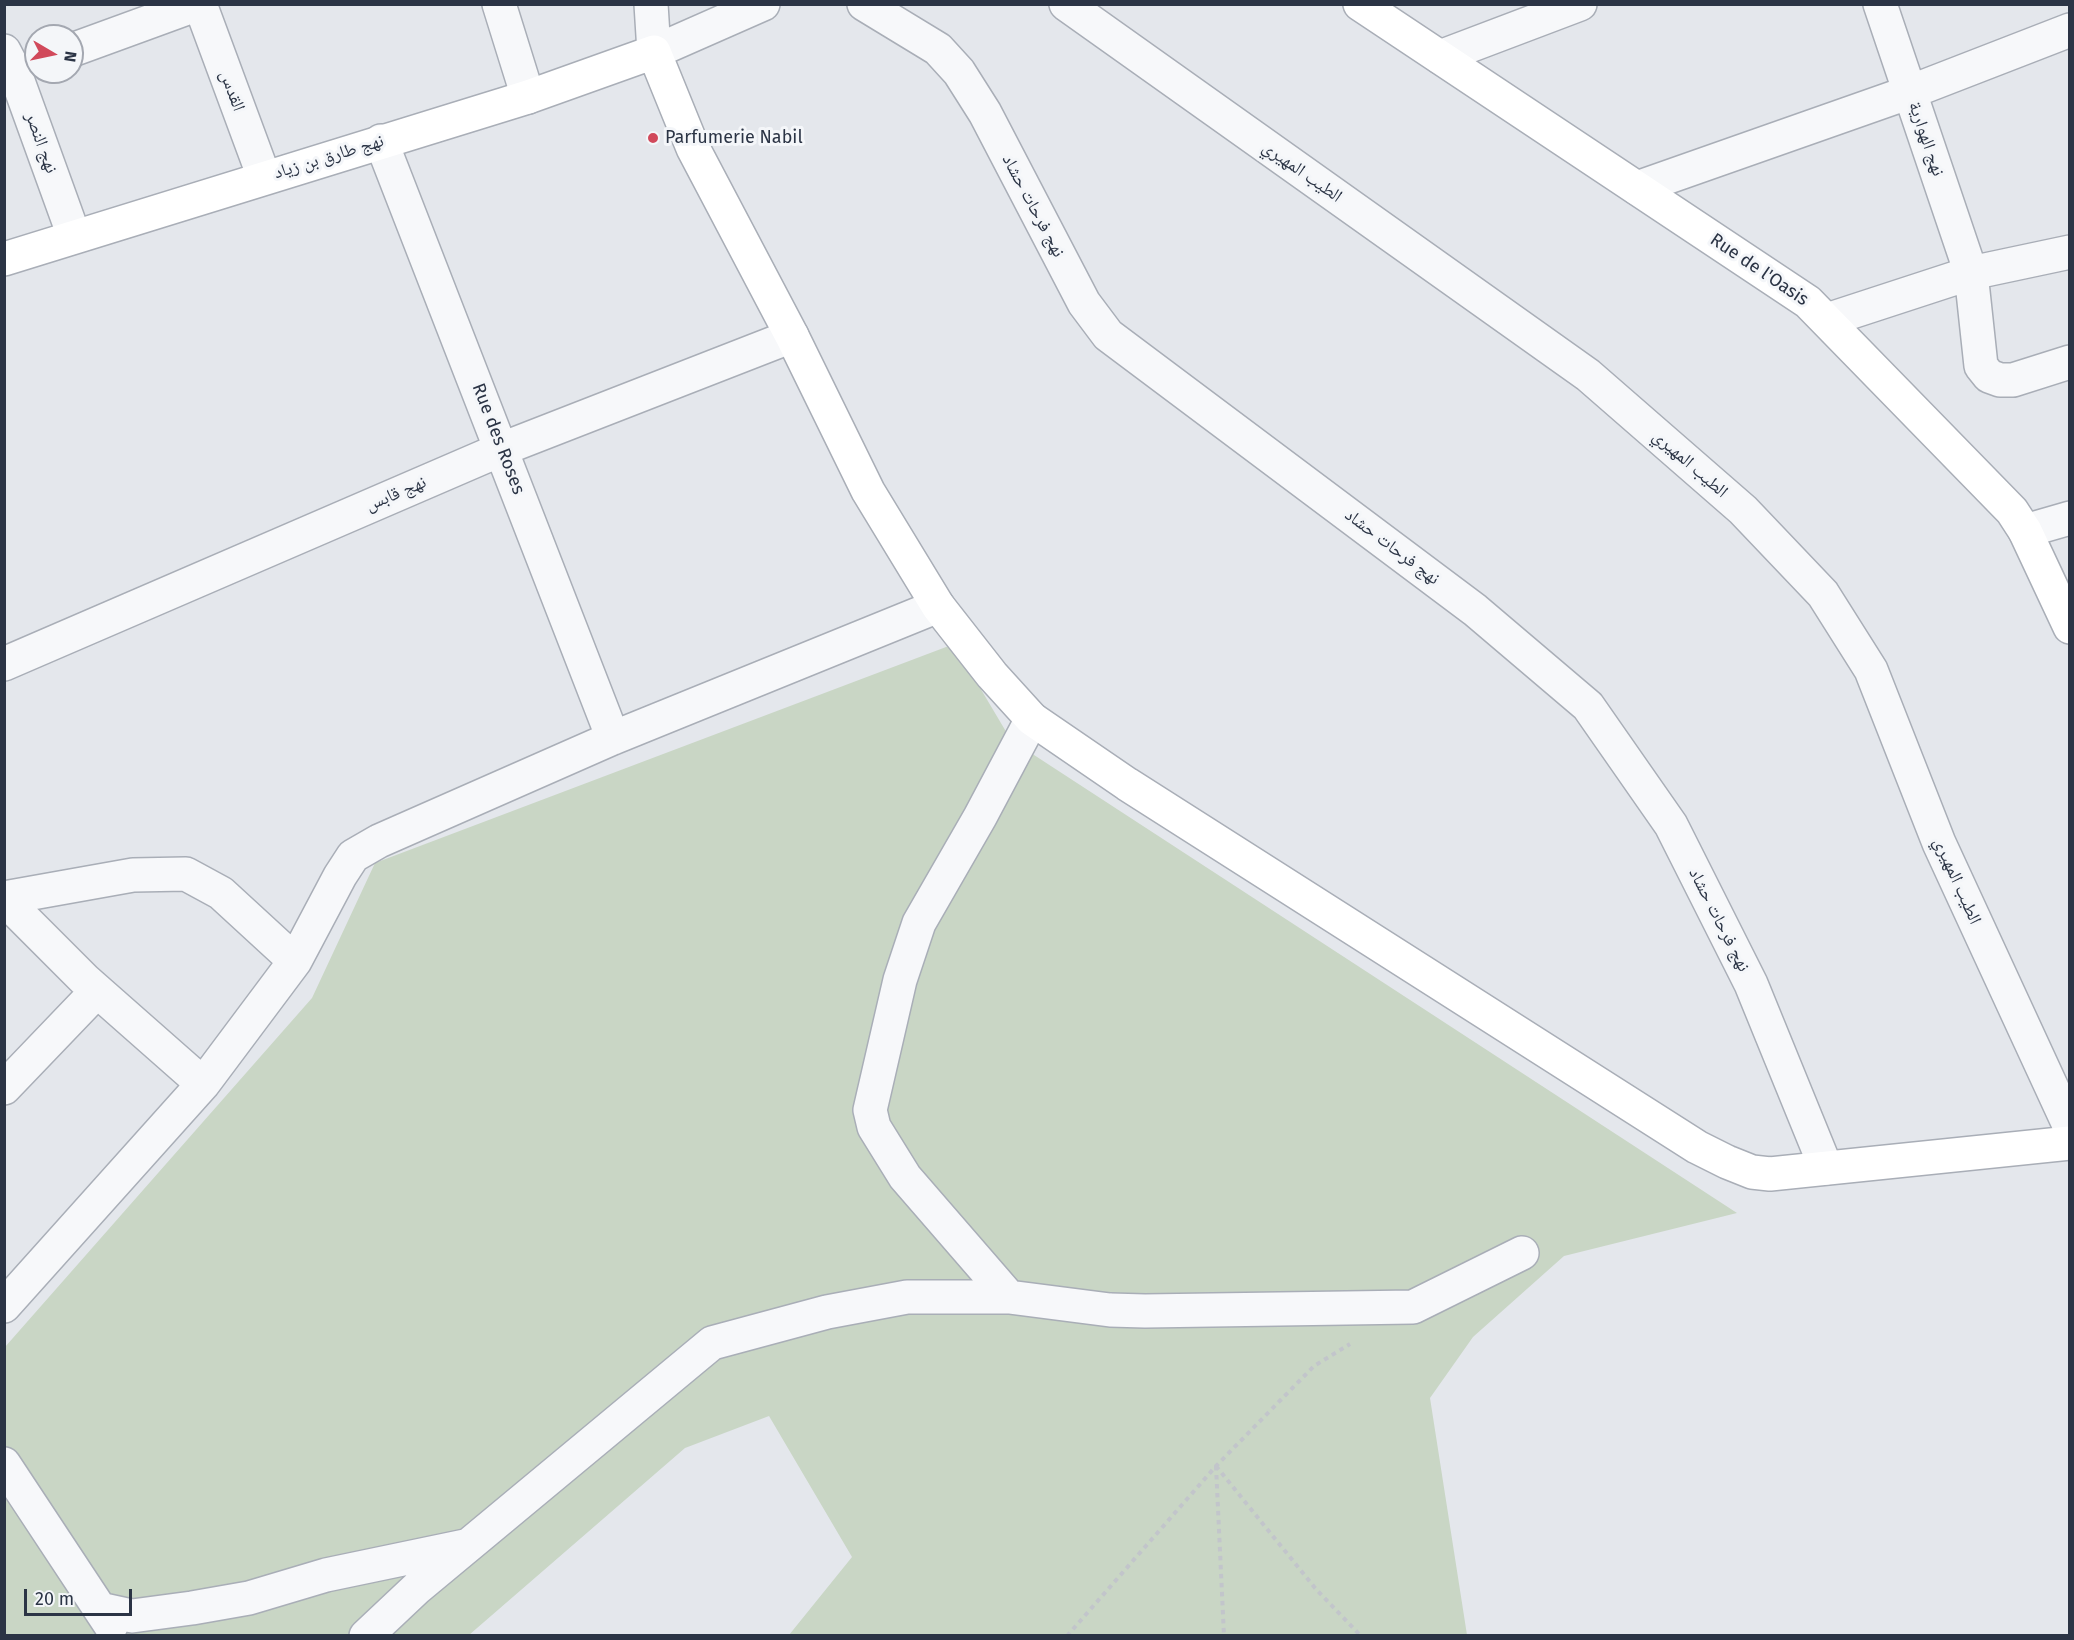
<!DOCTYPE html>
<meta charset="utf-8">
<style>
body{margin:0}
#map{position:relative;width:2074px;height:1640px;overflow:hidden;background:#e4e7ec;font-family:"Fira Sans",sans-serif}
canvas{display:block}
.frame{position:absolute;inset:0;border:6px solid #2b3445;pointer-events:none}
.north{position:absolute;left:24px;top:24px;width:60px;height:60px;box-sizing:border-box;background:#f4f6f9;border:2px solid #a4a8b1;border-radius:50%;rotate:99deg;font-size:16px;font-weight:700;line-height:24px;text-align:center;color:#2b3445}
.north::after{content:'';display:block;margin:auto;width:21px;height:27px;background:#d1495b;clip-path:polygon(50% 0,100% 100%,50% 72%,0 100%)}
.scale{position:absolute;left:24px;top:1589px;width:108px;height:27px;box-sizing:border-box;border:3px solid #2b3445;border-top:0;padding-left:8px;font-size:18px;line-height:21px;white-space:nowrap;color:#2b3445;-webkit-text-stroke:4px #f4f6f9;paint-order:stroke}
</style>
<div id="map">
<canvas width="2074" height="1640"></canvas>
<div class="frame"></div>
<div class="north">N</div>
<div class="scale">20 m</div>
</div>
<script>
const c = document.querySelector('canvas').getContext('2d');
c.lineJoin = 'round';
function fill(path, color) {
  c.fillStyle = color;
  c.fill(path, 'evenodd');
}
function toPath(rows) {
  const path = new Path2D();
  for (const r of rows) {
    path.moveTo(r[0], r[1]);
    for (let i = 2; i < r.length; i += 2) path.lineTo(r[i], r[i + 1]);
  }
  return path;
}
function trace(path, color, width, dash) {
  c.strokeStyle = color;
  c.lineWidth = width;
  c.lineCap = dash ? 'butt' : 'round';
  c.setLineDash(dash || []);
  c.stroke(path);
}
function write(font, color, halo, rows, align = 'center') {
  c.font = font + ' "Fira Sans","Noto Naskh Arabic",sans-serif';
  c.lineWidth = 6;
  c.setLineDash([]);
  c.textBaseline = 'middle';
  c.strokeStyle = halo;
  c.fillStyle = color;
  for (const [text, x, y, turn = 0] of rows) {
    c.save();
    c.translate(x, y);
    c.rotate((+turn || 0) * Math.PI / 180);
    c.textAlign = isNaN(turn) ? turn : align;
    if (halo) c.strokeText(text, 0, 0);
    c.fillText(text, 0, 0);
    c.restore();
  }
}
const green = toPath([
 [954,644,1011,740,1737,1213,1564,1256,1473,1337,1430,1398,1467,1635,789,1635,852,1557,769,1416,685,1448,469,1635,5,1636,5,1347,312,998,375,863]
]);
const path = toPath([
 [1216,1466,1315,1588,1361,1636],
 [1216,1466,1224,1636],
 [1067,1636,1216,1466,1314,1366,1350,1344]
]);
const street = toPath([
 [200,4,264,177],
 [499,4,528,97],
 [651,4,654,52,763,4],
 [864,4,938,49,959,72,985,113,1084,303,1108,335,1475,610,1588,706,1671,825,1751,984,1826,1168],
 [1066,4,1588,375,1743,510,1823,594,1871,670,1939,843,2070,1127],
 [1880,4,1971,273,1981,366,1989,376,2000,380,2013,380,2070,362],
 [72,50,198,4],
 [4,51,14,70,74,236],
 [1440,57,1580,4],
 [381,141,613,738],
 [1637,188,1910,92,2070,30],
 [1827,320,1971,273,2070,252],
 [2025,531,2070,518],
 [4,664,502,449,792,336],
 [4,898,133,875,186,874,221,893,295,961],
 [4,899,85,980,203,1084],
 [4,1088,97,991],
 [1009,1297,905,1177,874,1127,870,1110,900,980,919,923,980,817,1032,719],
 [4,1306,203,1084,295,961,340,876,353,856,379,841,613,738,938,606],
 [4,1464,111,1626],
 [100,1609,132,1616,192,1608,249,1598,326,1575,465,1546],
 [366,1636,417,1588,712,1343,827,1312,907,1297,1009,1297,1110,1310,1145,1311,1413,1307,1522,1253]
]);
const secondary = toPath([
 [1360,4,1808,302,2012,511,2025,531,2070,627],
 [4,259,528,97,654,52,693,148,792,336,868,491,938,606,992,675,1032,719,1127,784,1697,1147,1727,1162,1752,1172,1770,1174,2070,1143]
]);
const markers = [
 [653,138,6,"#d1495b"]
];
const streetNames = [
 ["القدس",232,91,70],
 ["نهج الهوارية",1926,139,71],
 ["نهج النصر",41,143,70],
 ["نهج طارق بن زياد",329,157,-17],
 ["الطيب المهيري",1302,172,35],
 ["نهج فرحات حشاد",1033,206,62],
 ["Rue de l'Oasis",1759,270,34],
 ["Rue des Roses",498,439,69],
 ["الطيب المهيري",1690,464,41],
 ["نهج قابس",396,494,-23],
 ["نهج فرحات حشاد",1392,547,37],
 ["الطيب المهيري",1957,881,66],
 ["نهج فرحات حشاد",1719,920,63]
];
const poiNames = [
 ["Parfumerie Nabil",665,138]
];
fill(green, '#c9d6c5');
trace(street, '#a9aeb7', 36);
trace(secondary, '#a9aeb7', 36);
trace(path, '#c2c5cb', 4, [4.5, 4.5]);
trace(street, '#f7f8fa', 33);
trace(secondary, '#fff', 33);
for (const [x, y, r, color] of markers) {
  const dot = new Path2D();
  dot.arc(x, y, r, 0, 2 * Math.PI);
  c.fillStyle = color;
  c.fill(dot);
  trace(dot, '#f4f6f9', 2);
}
write('18px', '#2b3445', '#f4f6f9', streetNames);
write('18px', '#2b3445', '#f4f6f9', poiNames, 'left');
</script>
